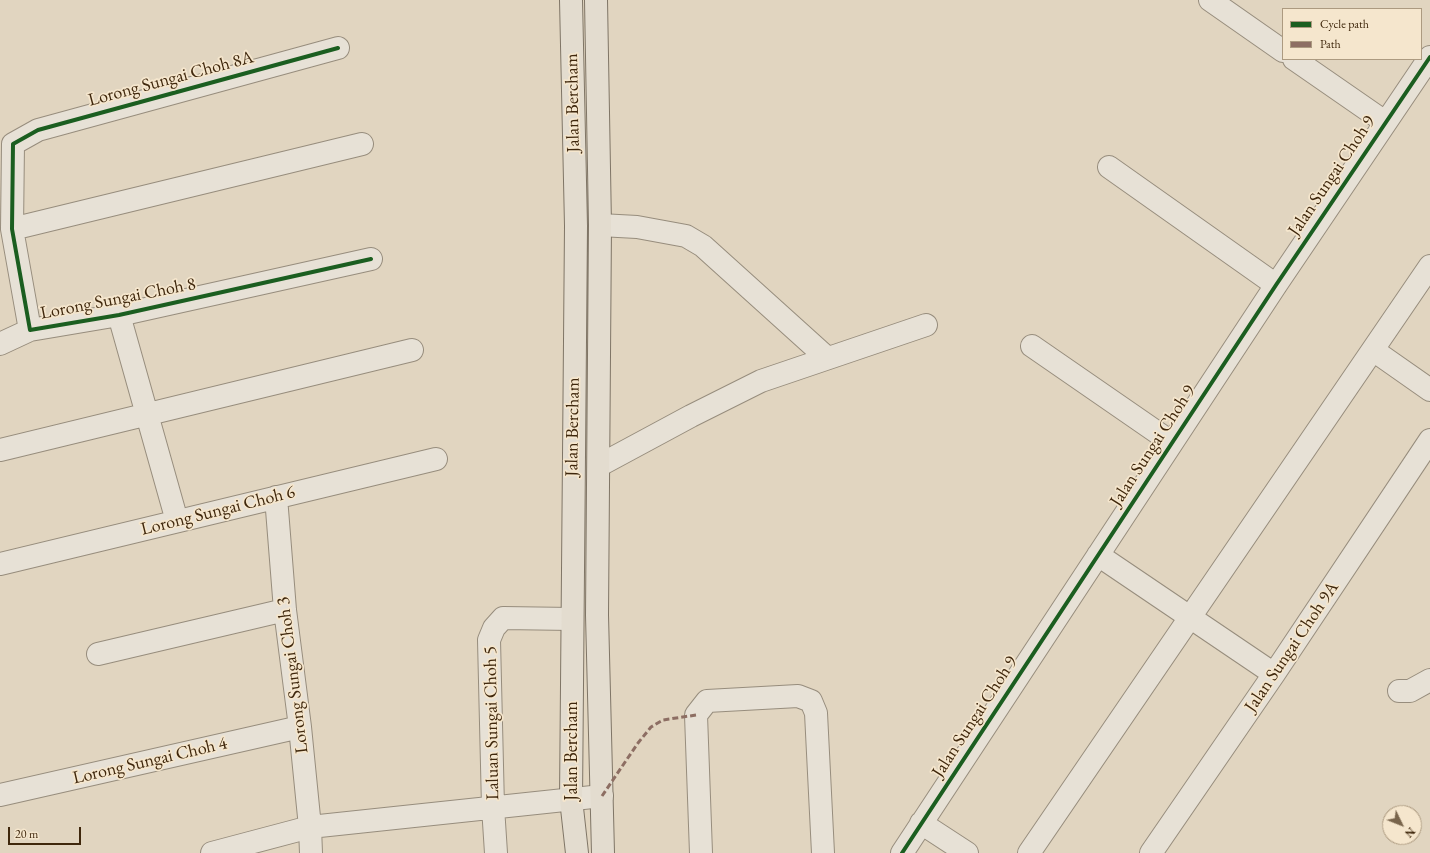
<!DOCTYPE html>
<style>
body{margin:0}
#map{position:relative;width:1430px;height:853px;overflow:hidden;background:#e1d5c0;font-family:"EB Garamond",serif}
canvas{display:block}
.legend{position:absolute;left:1282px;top:8px;width:140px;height:52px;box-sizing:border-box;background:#f5e6cd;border:1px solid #ac9a80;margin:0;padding:5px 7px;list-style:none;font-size:12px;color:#3f270c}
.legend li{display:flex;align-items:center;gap:8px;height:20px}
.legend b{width:20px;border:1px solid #ac9a80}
.north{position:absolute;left:1382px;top:805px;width:40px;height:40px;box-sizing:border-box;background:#f5e6cd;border:1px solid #ac9a80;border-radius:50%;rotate:133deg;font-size:11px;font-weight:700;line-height:16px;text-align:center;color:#3f270c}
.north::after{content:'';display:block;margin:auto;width:14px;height:18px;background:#78644b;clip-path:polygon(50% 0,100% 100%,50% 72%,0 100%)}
.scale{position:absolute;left:8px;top:827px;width:73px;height:18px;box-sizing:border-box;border:2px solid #3f270c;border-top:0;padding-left:5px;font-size:12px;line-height:14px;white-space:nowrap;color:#3f270c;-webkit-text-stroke:3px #f5e6cd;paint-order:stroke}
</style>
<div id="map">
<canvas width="1430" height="853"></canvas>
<ul class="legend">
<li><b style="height:5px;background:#1b5e20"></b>Cycle path</li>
<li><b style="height:5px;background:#8d6e63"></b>Path</li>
</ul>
<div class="north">N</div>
<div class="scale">20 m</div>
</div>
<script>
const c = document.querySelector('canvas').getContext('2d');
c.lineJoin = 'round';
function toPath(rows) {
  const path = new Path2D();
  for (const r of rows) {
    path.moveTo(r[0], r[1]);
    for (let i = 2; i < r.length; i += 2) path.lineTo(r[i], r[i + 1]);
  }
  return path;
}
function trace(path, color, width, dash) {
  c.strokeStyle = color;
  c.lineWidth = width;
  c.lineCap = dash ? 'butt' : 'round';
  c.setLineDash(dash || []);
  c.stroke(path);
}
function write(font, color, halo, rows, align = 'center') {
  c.font = font + ' "EB Garamond",serif';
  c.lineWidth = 3.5;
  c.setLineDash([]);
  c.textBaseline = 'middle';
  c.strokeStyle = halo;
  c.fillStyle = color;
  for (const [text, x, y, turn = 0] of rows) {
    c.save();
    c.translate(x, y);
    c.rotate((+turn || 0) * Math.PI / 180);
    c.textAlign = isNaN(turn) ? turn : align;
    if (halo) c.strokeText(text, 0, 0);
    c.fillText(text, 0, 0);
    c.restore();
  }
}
const minor = toPath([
 [1210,0,1283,51],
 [338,48,38,130,13,144,12,229,30,330,119,315,371,259],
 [1294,59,1385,122],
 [1109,167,1276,285],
 [600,225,637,227,686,236,703,246,826,357],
 [12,229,362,144],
 [119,315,177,521],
 [0,344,30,330],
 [1032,346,1171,442],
 [1373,350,1430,390],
 [0,450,412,350],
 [600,465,691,416,761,381,926,325],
 [276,497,285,610,300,727,310,827,311,853],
 [1098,555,1274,674],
 [0,564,436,459],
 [98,654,285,610],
 [1399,691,1410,691,1430,680],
 [0,795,300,727],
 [921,823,967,853],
 [212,853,310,827,602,796],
 [496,853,493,807,489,640,494,628,503,618,572,619],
 [701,853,696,715,707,701,798,696,811,701,816,713,823,853],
 [902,853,1276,285,1430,57],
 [1029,853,1430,266],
 [1151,853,1274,674,1430,440]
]);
const major = toPath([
 [571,0,576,226,571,799,577,853],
 [596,0,600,225,597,615,603,853]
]);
const quiet = toPath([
 [602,796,638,743,651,727,663,720,696,715]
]);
const cycleway = toPath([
 [338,48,38,130,13,144,12,229,30,330,119,315,371,259],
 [902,853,1276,285,1430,57]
]);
const streetNames = [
 ["Lorong Sungai Choh 8A",171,79,-15],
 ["Jalan Bercham",573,103,-91],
 ["Jalan Sungai Choh 9",1332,176,-56],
 ["Lorong Sungai Choh 8",118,299,-11],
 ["Jalan Bercham",573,427,-89],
 ["Jalan Sungai Choh 9",1153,446,-57],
 ["Lorong Sungai Choh 6",218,511,-14],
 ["Jalan Sungai Choh 9A",1292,647,-56],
 ["Lorong Sungai Choh 3",293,675,-97],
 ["Jalan Sungai Choh 9",975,717,-57],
 ["Laluan Sungai Choh 5",492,723,-91],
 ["Jalan Bercham",572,751,-90],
 ["Lorong Sungai Choh 4",150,761,-13]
];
trace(minor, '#978d7d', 24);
trace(major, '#7f7566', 24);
trace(minor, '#e7e1d6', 22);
trace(major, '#e3dccf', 22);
trace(quiet, '#8d6e63', 3, [6, 3]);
trace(cycleway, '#1b5e20', 4);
write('18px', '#3f270c', '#f5e6cd', streetNames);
</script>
